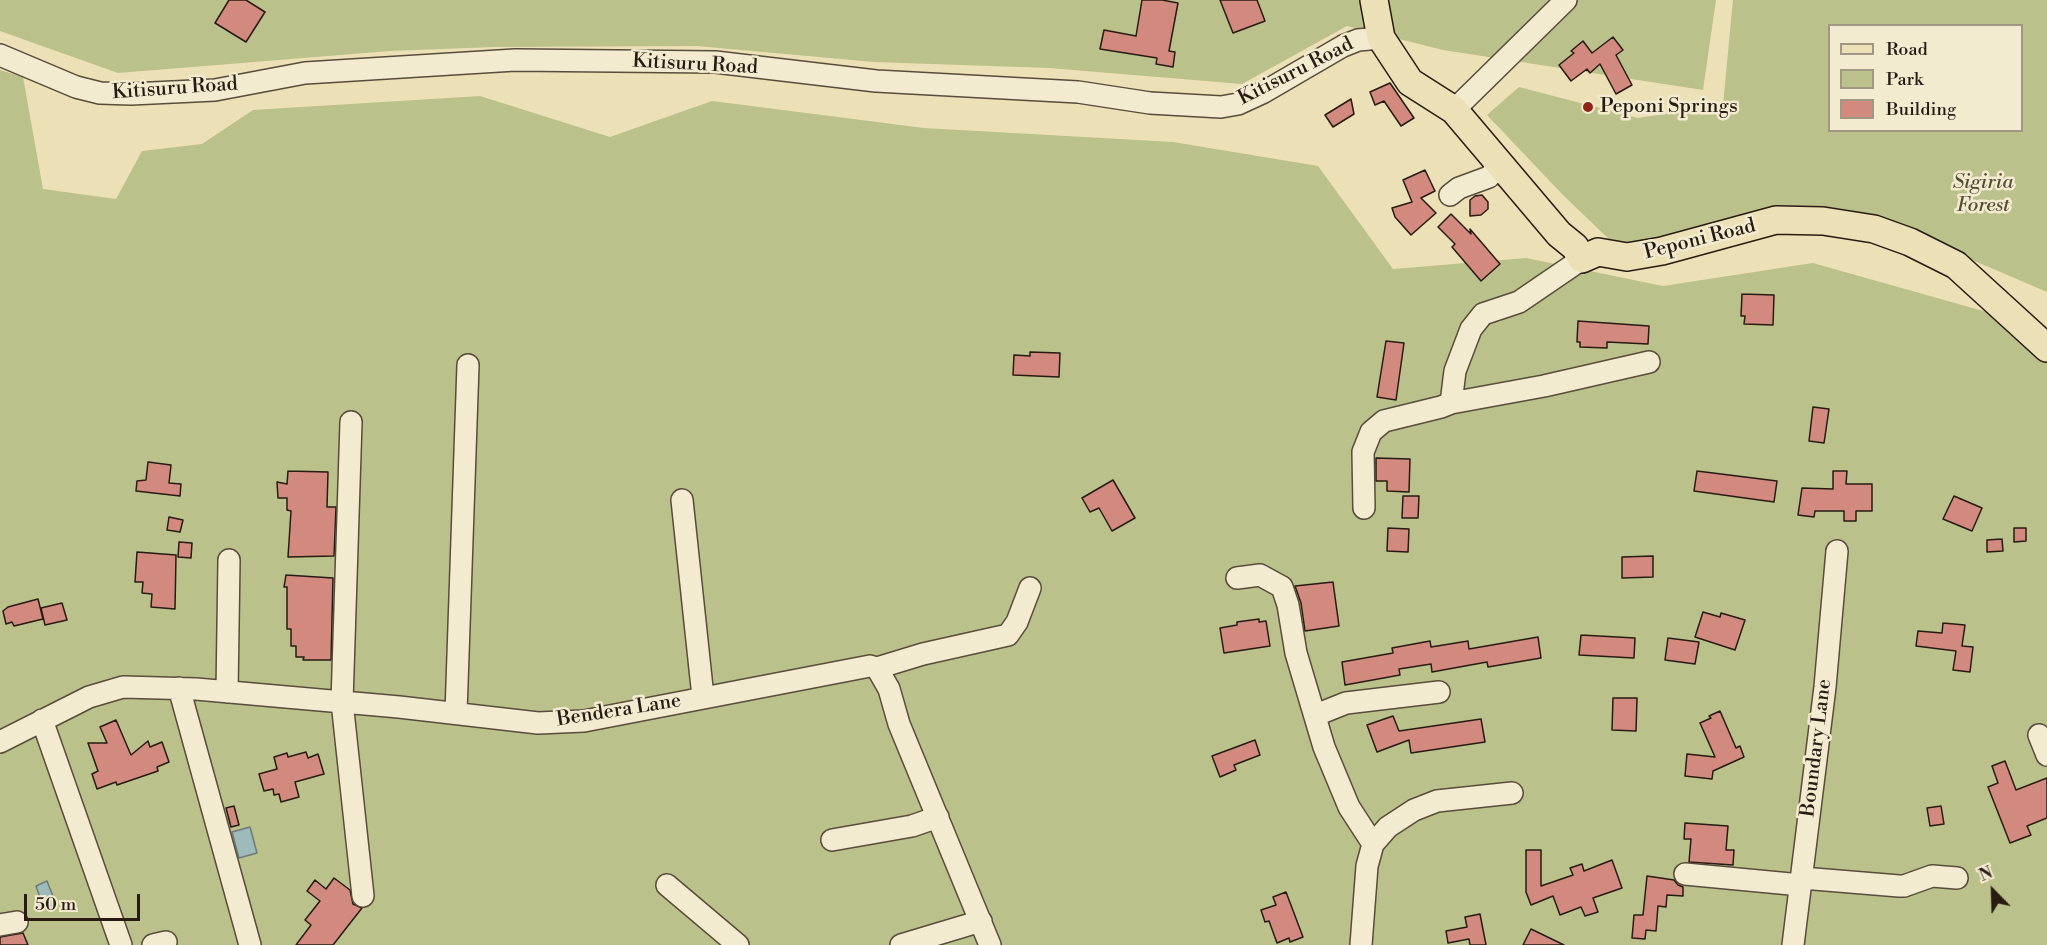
<!DOCTYPE html>
<style>
body{margin:0}
#map{position:relative;width:2047px;height:945px;overflow:hidden;background:#ece0b6;font-family:"Libre Bodoni",serif}
canvas{display:block}
.legend{position:absolute;left:1828px;top:24px;width:195px;height:108px;box-sizing:border-box;background:#f3ebd0;border:2px solid #a19884;margin:0;padding:8px 10px;list-style:none;font-size:18px;color:#271b12}
.legend li{display:flex;align-items:center;gap:12px;height:30px}
.legend b{width:30px;border:2px solid #a19884}
.north{position:absolute;left:1963px;top:861px;width:60px;height:60px;-webkit-text-stroke:4px #f3ebd0;paint-order:stroke;rotate:337deg;font-size:16px;font-weight:700;line-height:24px;text-align:center;color:#271b12}
.north::after{content:'';display:block;margin:auto;width:21px;height:27px;background:#271b12;clip-path:polygon(50% 0,100% 100%,50% 72%,0 100%)}
.scale{position:absolute;left:24px;top:894px;width:116px;height:27px;box-sizing:border-box;border:3px solid #271b12;border-top:0;padding-left:8px;font-size:18px;line-height:21px;white-space:nowrap;color:#271b12;-webkit-text-stroke:4px #f3ebd0;paint-order:stroke}
</style>
<div id="map">
<canvas width="2047" height="945"></canvas>
<ul class="legend">
<li><b style="height:8px;background:#ece0b6"></b>Road</li>
<li><b style="height:16px;background:#bbc18b"></b>Park</li>
<li><b style="height:16px;background:#d2897e"></b>Building</li>
</ul>
<div class="north">N</div>
<div class="scale">50 m</div>
</div>
<script>
const c = document.querySelector('canvas').getContext('2d');
c.lineJoin = 'round';
function fill(path, color) {
  c.fillStyle = color;
  c.fill(path, 'evenodd');
}
function toPath(rows) {
  const path = new Path2D();
  for (const r of rows) {
    path.moveTo(r[0], r[1]);
    for (let i = 2; i < r.length; i += 2) path.lineTo(r[i], r[i + 1]);
  }
  return path;
}
function trace(path, color, width, dash) {
  c.strokeStyle = color;
  c.lineWidth = width;
  c.lineCap = dash ? 'butt' : 'round';
  c.setLineDash(dash || []);
  c.stroke(path);
}
function write(font, color, halo, rows, align = 'center') {
  c.font = font + ' "Libre Bodoni",serif';
  c.lineWidth = 5;
  c.setLineDash([]);
  c.textBaseline = 'middle';
  c.strokeStyle = halo;
  c.fillStyle = color;
  for (const [text, x, y, turn = 0] of rows) {
    c.save();
    c.translate(x, y);
    c.rotate((+turn || 0) * Math.PI / 180);
    c.textAlign = isNaN(turn) ? turn : align;
    if (halo) c.strokeText(text, 0, 0);
    c.fillText(text, 0, 0);
    c.restore();
  }
}
const green = toPath([
 [0,0,1716,0,1703,90,1443,50,1347,26,1242,84,1049,68,874,62,697,46,493,47,390,51,118,73,0,31],
 [1733,0,2047,0,2047,292,1872,217,1658,246,1615,245,1563,195,1487,115,1519,87,1638,118,1723,105],
 [1830,26,2022,26,2022,130,1830,130],
 [0,70,23,77,43,189,116,199,142,151,202,144,253,110,480,96,610,137,712,101,924,128,1173,142,1318,166,1393,269,1526,258,1663,286,1813,263,2047,329,2047,945,0,945]
]);
const water = toPath([
 [250,827,257,853,239,858,232,832,250,827],
 [47,881,56,904,44,909,36,886,47,881]
]);
const building = toPath([
 [229,0,246,0,265,12,246,42,215,23,229,0],
 [1142,0,1162,0,1178,3,1169,51,1175,52,1173,67,1156,64,1157,58,1100,49,1104,30,1136,36,1142,0],
 [1220,0,1257,0,1265,21,1233,33,1220,0],
 [1613,37,1623,50,1616,55,1632,85,1616,94,1600,64,1590,73,1587,69,1571,81,1559,65,1574,53,1571,51,1583,41,1592,53,1613,37],
 [1390,83,1414,118,1401,126,1384,101,1375,105,1370,92,1390,83],
 [1351,99,1354,114,1333,127,1325,115,1351,99],
 [1425,170,1435,191,1421,198,1436,213,1411,235,1395,217,1392,208,1412,202,1403,180,1425,170],
 [1482,195,1488,202,1488,209,1481,215,1470,216,1470,200,1475,196,1482,195],
 [1451,214,1471,234,1470,229,1500,264,1481,281,1452,247,1455,244,1438,227,1451,214],
 [1742,294,1774,295,1773,325,1744,324,1745,316,1741,316,1742,294],
 [1578,321,1649,326,1648,344,1607,342,1607,348,1580,347,1580,342,1577,342,1578,321],
 [1386,341,1404,343,1396,400,1377,397,1386,341],
 [1030,352,1060,353,1059,377,1013,375,1014,355,1030,356,1030,352],
 [1813,407,1829,409,1824,443,1809,441,1813,407],
 [1376,458,1410,459,1409,492,1387,491,1387,481,1376,481,1376,458],
 [148,462,171,465,169,483,181,484,180,496,136,491,137,481,146,480,148,462],
 [288,471,328,472,327,507,336,507,334,556,288,557,291,511,287,510,287,498,278,498,277,482,287,484,288,471],
 [1697,471,1777,481,1774,502,1694,491,1697,471],
 [1833,471,1847,471,1846,484,1872,484,1872,511,1856,511,1856,521,1844,521,1844,511,1815,511,1814,517,1798,515,1802,488,1833,489,1833,471],
 [1113,480,1135,518,1112,531,1099,508,1090,512,1082,498,1113,480],
 [1403,496,1419,496,1418,518,1402,518,1403,496],
 [1954,496,1982,508,1972,531,1943,519,1954,496],
 [169,517,183,520,180,532,167,530,169,517],
 [1388,528,1409,529,1408,552,1387,551,1388,528],
 [2014,528,2026,528,2026,541,2014,542,2014,528],
 [2002,539,2003,551,1987,552,1987,540,2002,539],
 [179,542,192,543,191,558,178,557,179,542],
 [137,552,176,555,175,609,151,607,152,594,142,593,143,582,135,582,137,552],
 [1653,556,1653,577,1622,578,1622,557,1653,556],
 [286,575,333,578,331,660,303,660,304,657,296,657,296,646,291,646,291,629,287,629,287,587,284,587,286,575],
 [1333,582,1339,626,1305,631,1301,603,1295,586,1333,582],
 [38,599,43,619,14,626,12,622,6,624,3,611,8,607,38,599],
 [62,603,67,620,45,625,41,608,62,603],
 [1703,612,1720,617,1721,613,1745,620,1735,650,1695,637,1703,612],
 [1259,619,1259,622,1266,621,1270,646,1224,653,1220,628,1237,625,1237,622,1259,619],
 [1943,623,1965,625,1962,646,1973,647,1970,672,1953,670,1956,651,1916,646,1918,631,1942,633,1943,623],
 [1581,635,1635,638,1634,658,1579,655,1581,635],
 [1538,637,1541,658,1488,667,1487,662,1432,672,1431,664,1399,669,1400,675,1345,685,1342,662,1393,653,1392,648,1430,641,1431,647,1468,641,1469,649,1538,637],
 [1668,638,1699,642,1695,664,1665,660,1668,638],
 [1613,698,1637,698,1636,731,1612,730,1613,698],
 [1720,711,1736,748,1740,746,1744,757,1713,771,1712,779,1685,776,1687,754,1715,757,1700,723,1711,718,1709,716,1720,711],
 [1393,716,1399,731,1481,719,1485,742,1411,753,1409,740,1377,752,1367,725,1393,716],
 [116,720,131,755,148,741,150,747,162,742,169,762,157,767,158,771,117,785,116,782,97,789,92,774,98,771,88,743,107,743,100,727,116,720],
 [1255,740,1260,755,1234,765,1236,770,1220,777,1212,756,1255,740],
 [306,752,308,758,318,754,324,774,295,782,299,797,281,802,279,794,274,795,273,789,264,791,259,774,277,769,274,757,287,753,288,757,306,752],
 [2005,761,2016,790,2047,778,2047,818,2027,826,2031,835,2010,843,1988,787,1998,783,1992,766,2005,761],
 [234,806,239,825,231,827,226,808,234,806],
 [1941,806,1944,824,1930,826,1927,808,1941,806],
 [1685,823,1728,826,1726,850,1734,850,1733,865,1689,862,1691,839,1684,839,1685,823],
 [1526,850,1541,850,1541,886,1573,875,1570,868,1582,864,1584,871,1612,860,1622,888,1593,898,1598,912,1585,916,1581,907,1560,915,1553,896,1531,905,1526,892,1526,850],
 [1647,876,1674,880,1678,885,1683,887,1683,896,1667,895,1666,907,1658,906,1656,931,1646,930,1645,939,1632,938,1634,915,1643,915,1647,876],
 [334,878,350,890,353,904,362,908,333,945,296,945,311,925,305,920,320,901,307,891,315,880,326,889,334,878],
 [1286,892,1303,937,1290,942,1289,938,1277,943,1269,921,1265,922,1261,910,1276,905,1273,897,1286,892],
 [1480,914,1486,945,1470,945,1469,939,1448,943,1446,931,1467,927,1465,917,1480,914],
 [1531,929,1564,945,1523,945,1531,929],
 [23,933,28,945,0,945,0,937,23,933]
]);
const minor = toPath([
 [0,55,76,87,100,93,131,94,215,90,305,73,515,60,715,62,876,81,1078,92,1150,103,1221,107,1238,104,1264,92,1343,46,1358,40,1381,38],
 [1454,110,1566,0],
 [1450,195,1459,188,1489,177,1500,165],
 [1451,403,1544,386,1649,362],
 [351,422,342,702,363,896],
 [682,500,703,697],
 [1364,508,1363,452,1371,432,1384,421,1441,407,1451,403,1455,371,1471,329,1483,314,1519,302,1582,259],
 [1237,578,1260,575,1282,587,1288,605,1296,653,1324,747,1349,807,1373,844],
 [877,668,923,654,1008,635,1017,622,1030,588],
 [179,688,250,945],
 [227,692,229,560],
 [456,713,468,365],
 [1316,715,1346,703,1439,692],
 [42,720,121,945],
 [2039,735,2047,755],
 [0,742,89,697,123,687,196,689,399,707,538,723,584,721,870,666,877,668,889,689,899,724,990,945],
 [832,840,912,826,938,817],
 [1685,874,1801,885],
 [1802,878,1899,886,1904,886,1932,876,1957,878],
 [667,885,738,945],
 [0,925,17,922],
 [153,945,166,942],
 [901,945,981,921],
 [1361,945,1367,866,1373,844,1388,827,1414,810,1437,801,1512,793],
 [1793,945,1825,687,1837,551]
]);
const major = toPath([
 [1374,0,1381,38,1410,82,1454,110,1559,234,1575,247,1582,259,1598,252,1627,257,1662,251,1776,220,1823,221,1874,229,1910,242,1956,265,2047,348]
]);
const markers = [
 [1588,107,6,"#8f2418"]
];
const streetNames = [
 ["Kitisuru Road",695,65,3],
 ["Kitisuru Road",1296,72,-27],
 ["Kitisuru Road",175,89,-4],
 ["Peponi Road",1700,240,-14],
 ["Bendera Lane",619,711,-9],
 ["Boundary Lane",1817,748,-83]
];
const poiNames = [
 ["Peponi Springs",1600,107]
];
const parkNames = [
 ["Sigiria",1983,183],
 ["Forest",1983,206]
];
fill(green, '#bbc18b');
fill(water, '#9fbaba');
trace(water, '#6f7a77', 1.5);
fill(building, '#d2897e');
trace(building, '#271b12', 1.5);
trace(minor, '#584c3b', 24);
trace(major, '#271b12', 30);
trace(minor, '#f3ebd0', 21);
trace(major, '#ece0b6', 27);
for (const [x, y, r, color] of markers) {
  const dot = new Path2D();
  dot.arc(x, y, r, 0, 2 * Math.PI);
  c.fillStyle = color;
  c.fill(dot);
  trace(dot, '#f3ebd0', 2);
}
write('20px', '#271b12', '#f3ebd0', streetNames);
write('20px', '#271b12', '#f3ebd0', poiNames, 'left');
write('italic 20px', '#534d36', '#f3ebd0', parkNames);
</script>
